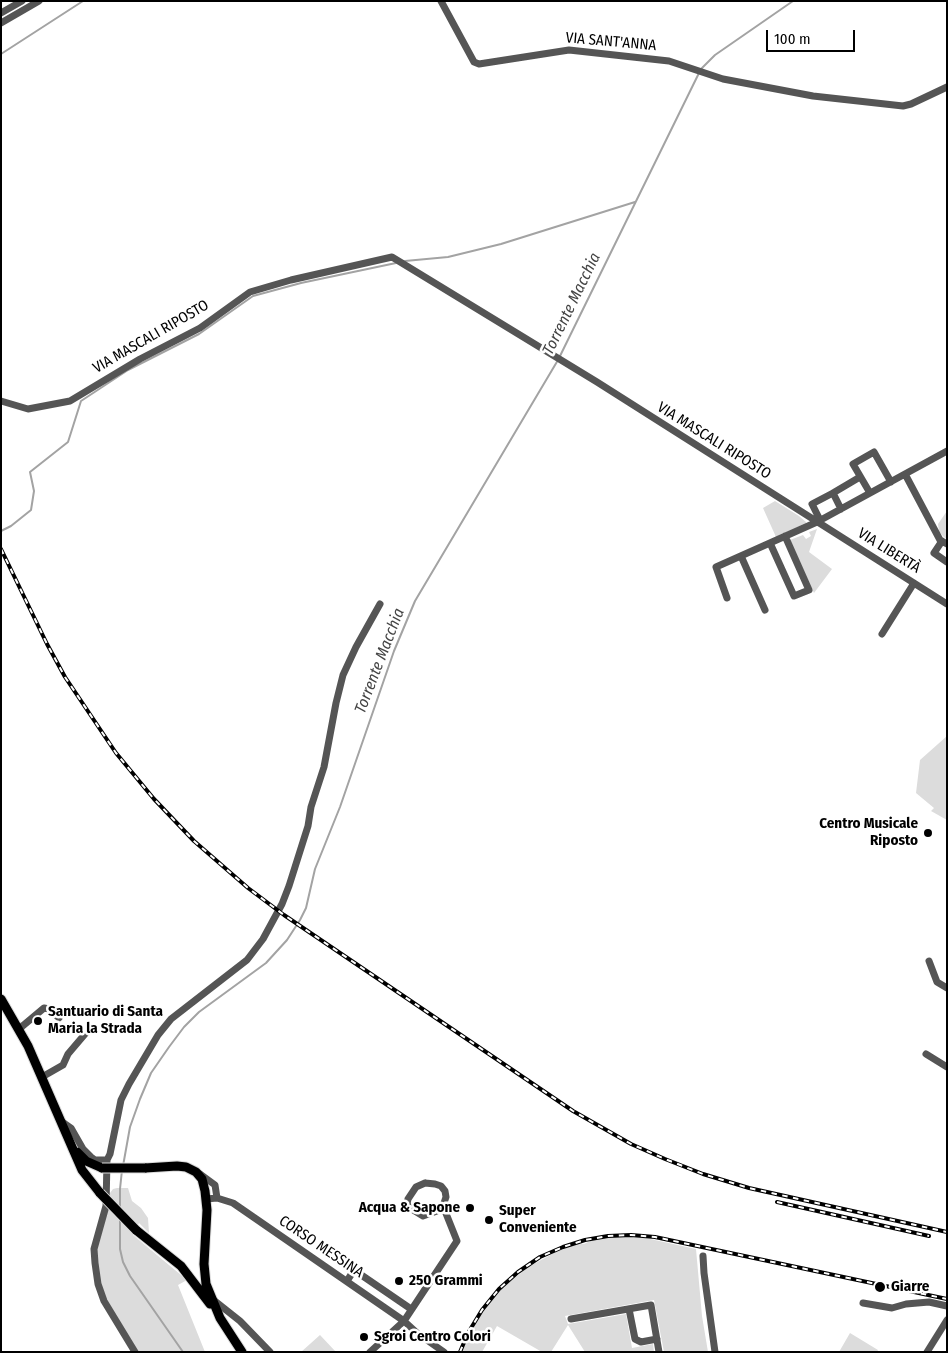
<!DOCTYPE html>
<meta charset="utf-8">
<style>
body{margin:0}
#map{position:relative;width:948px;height:1353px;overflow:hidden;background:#fff;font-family:"Fira Sans Condensed",sans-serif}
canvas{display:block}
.frame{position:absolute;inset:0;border:2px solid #000;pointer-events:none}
.scale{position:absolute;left:766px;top:30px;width:89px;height:22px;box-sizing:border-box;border:2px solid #000;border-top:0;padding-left:6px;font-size:15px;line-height:18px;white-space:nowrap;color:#000;-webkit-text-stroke:4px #fff;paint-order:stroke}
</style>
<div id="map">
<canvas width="948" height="1353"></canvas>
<div class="frame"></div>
<div class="scale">100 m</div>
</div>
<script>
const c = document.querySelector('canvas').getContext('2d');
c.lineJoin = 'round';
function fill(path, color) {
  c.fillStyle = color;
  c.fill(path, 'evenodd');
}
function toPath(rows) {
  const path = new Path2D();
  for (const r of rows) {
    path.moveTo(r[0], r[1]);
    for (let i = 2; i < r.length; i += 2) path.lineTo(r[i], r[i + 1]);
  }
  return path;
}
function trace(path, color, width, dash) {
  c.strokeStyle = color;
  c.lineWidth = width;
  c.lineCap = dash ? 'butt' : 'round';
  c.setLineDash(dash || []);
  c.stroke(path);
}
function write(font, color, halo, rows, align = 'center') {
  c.font = font + ' "Fira Sans Condensed",sans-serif';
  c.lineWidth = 5;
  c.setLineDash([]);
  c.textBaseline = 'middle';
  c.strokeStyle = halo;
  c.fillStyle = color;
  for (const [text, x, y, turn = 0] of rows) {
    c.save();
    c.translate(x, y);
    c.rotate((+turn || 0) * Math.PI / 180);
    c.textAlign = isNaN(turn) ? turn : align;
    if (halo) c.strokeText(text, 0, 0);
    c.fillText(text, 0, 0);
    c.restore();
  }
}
const green = toPath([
 [775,501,799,516,806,522,806,523,776,537,763,508],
 [947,511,947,540,939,532,938,524],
 [817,529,809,552,832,569,814,593,790,540,803,535,806,539,811,536,809,532],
 [947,736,947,820,931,811,934,808,916,793,920,760],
 [117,1188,128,1188,132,1201,141,1208,148,1218,149,1233,139,1223,133,1235,187,1280,178,1285,205,1352,137,1352,103,1293,98,1278,97,1246,108,1209,110,1193,113,1189],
 [616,1237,641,1237,696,1249,702,1316,708,1352,664,1352,654,1300,565,1316,568,1324,626,1314,632,1348,653,1344,654,1352,585,1352,568,1325,551,1352,542,1352,497,1326,482,1352,461,1352,473,1325,482,1311,501,1289,528,1267,556,1252,579,1243,584,1244,592,1240],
 [850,1333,878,1350,877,1352,839,1352],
 [320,1335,336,1352,301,1352]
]);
const stream = toPath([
 [1,54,83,1],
 [701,69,715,55,793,1],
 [405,261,448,257,501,244,635,202],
 [560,356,699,73],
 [1,531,11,526,31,510,34,491,30,472,68,442,81,401,128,370,199,334,253,296,301,283,396,263],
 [123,1166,130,1127,140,1099,151,1073,169,1047,184,1027,199,1012,266,963,287,940,300,920,306,908,315,869,340,807,394,651,415,601,558,360],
 [120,1208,120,1189,122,1170],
 [120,1218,120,1249,123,1262,130,1276,183,1352]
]);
const minor = toPath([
 [441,1,474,62,479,64,569,50,669,61,723,79,813,96,903,106,911,104,947,87],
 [1,13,22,1],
 [1,23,39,1],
 [1,401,28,409,70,401,140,359,200,328,250,292,291,280,392,257,597,382,947,604],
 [905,474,940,540,947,544],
 [870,493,853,464,874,452,891,482],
 [841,509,833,493,860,477],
 [820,520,812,504,833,493],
 [942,541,934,553,947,562],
 [770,543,794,596,809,590,785,536],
 [741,556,765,610],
 [727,598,716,567,817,522,947,451],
 [882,634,914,583],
 [929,961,937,982,947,988],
 [19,1029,44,1008,49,1009,59,1018],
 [926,1054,947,1067],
 [42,1077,63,1065,68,1054,85,1034],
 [61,1121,71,1128,83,1149,91,1157,95,1160,107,1160],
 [200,1174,215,1185,217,1198],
 [425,1183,435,1184,441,1186,445,1191,446,1197,443,1206,437,1211,423,1216,410,1208,407,1204,408,1199,416,1187,425,1183],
 [206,1199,217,1198,233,1203,404,1321,417,1333,444,1352],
 [703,1256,704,1273,715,1352],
 [347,1281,354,1270,411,1309],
 [211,1298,240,1321,270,1352],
 [863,1303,892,1308,906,1304,929,1302,947,1306],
 [629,1309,635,1339,641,1342,657,1339],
 [571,1319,651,1305,659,1352],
 [135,1352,104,1301,98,1284,95,1263,94,1249,106,1206,107,1160,110,1154,121,1100,129,1084,158,1035,171,1019,247,960,263,939,282,904,289,886,308,826,311,807,324,767,336,703,343,675,356,647,380,604],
 [370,1352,404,1321,457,1241,443,1206],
 [927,1352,947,1320]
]);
const major = toPath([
 [1,999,28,1046,82,1170,100,1193],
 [77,1152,86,1161,102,1168],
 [145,1168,177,1166,186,1167,196,1172,202,1179,205,1191,207,1210,204,1264,206,1284,220,1318,242,1352],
 [136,1230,181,1266,210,1304]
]);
const rail = toPath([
 [1,549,47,644,65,677,116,753,154,799,194,841,248,888,284,915,573,1111,631,1144,665,1159,703,1174,749,1188,947,1232],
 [777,1202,929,1236],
 [460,1352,468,1333,482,1310,499,1289,518,1272,540,1257,563,1247,585,1240,608,1236,631,1235,655,1237,947,1299]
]);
const majorBridge = toPath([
 [102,1168,145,1168],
 [100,1193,136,1230]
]);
const markers = [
 [928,833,5,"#000"],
 [38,1021,5,"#000"],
 [470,1208,5,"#000"],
 [489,1220,5,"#000"],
 [399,1281,5,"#000"],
 [880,1287,6,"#000"],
 [364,1337,5,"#000"]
];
const streetNames = [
 ["VIA SANT'ANNA",611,42,5],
 ["VIA MASCALI RIPOSTO",151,337,-30],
 ["VIA MASCALI RIPOSTO",714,441,32],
 ["VIA LIBERTÀ",889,551,32],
 ["CORSO MESSINA",321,1247,34]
];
const poiNames = [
 ["Centro Musicale",918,824,"right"],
 ["Riposto",918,841,"right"],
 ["Santuario di Santa",48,1012],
 ["Maria la Strada",48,1029],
 ["Acqua & Sapone",460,1208,"right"],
 ["Super",499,1211],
 ["Conveniente",499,1228],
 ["250 Grammi",409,1281],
 ["Giarre",891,1287],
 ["Sgroi Centro Colori",374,1337]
];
const waterNames = [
 ["Torrente Macchia",572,304,-64],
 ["Torrente Macchia",380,661,-69]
];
fill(green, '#dcdcdc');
trace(stream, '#a3a3a3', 2);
trace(major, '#dbdbdb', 11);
trace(minor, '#555', 7);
trace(major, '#000', 9);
trace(rail, '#000', 4);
trace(rail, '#fff', 2, [5.5]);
trace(majorBridge, '#dbdbdb', 11, []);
trace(majorBridge, '#000', 9);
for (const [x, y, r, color] of markers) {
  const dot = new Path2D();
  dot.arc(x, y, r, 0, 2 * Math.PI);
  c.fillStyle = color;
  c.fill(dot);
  trace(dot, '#fff', 2);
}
write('15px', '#000', '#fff', streetNames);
write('bold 15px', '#000', '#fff', poiNames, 'left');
write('italic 16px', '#444', '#fff', waterNames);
</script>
